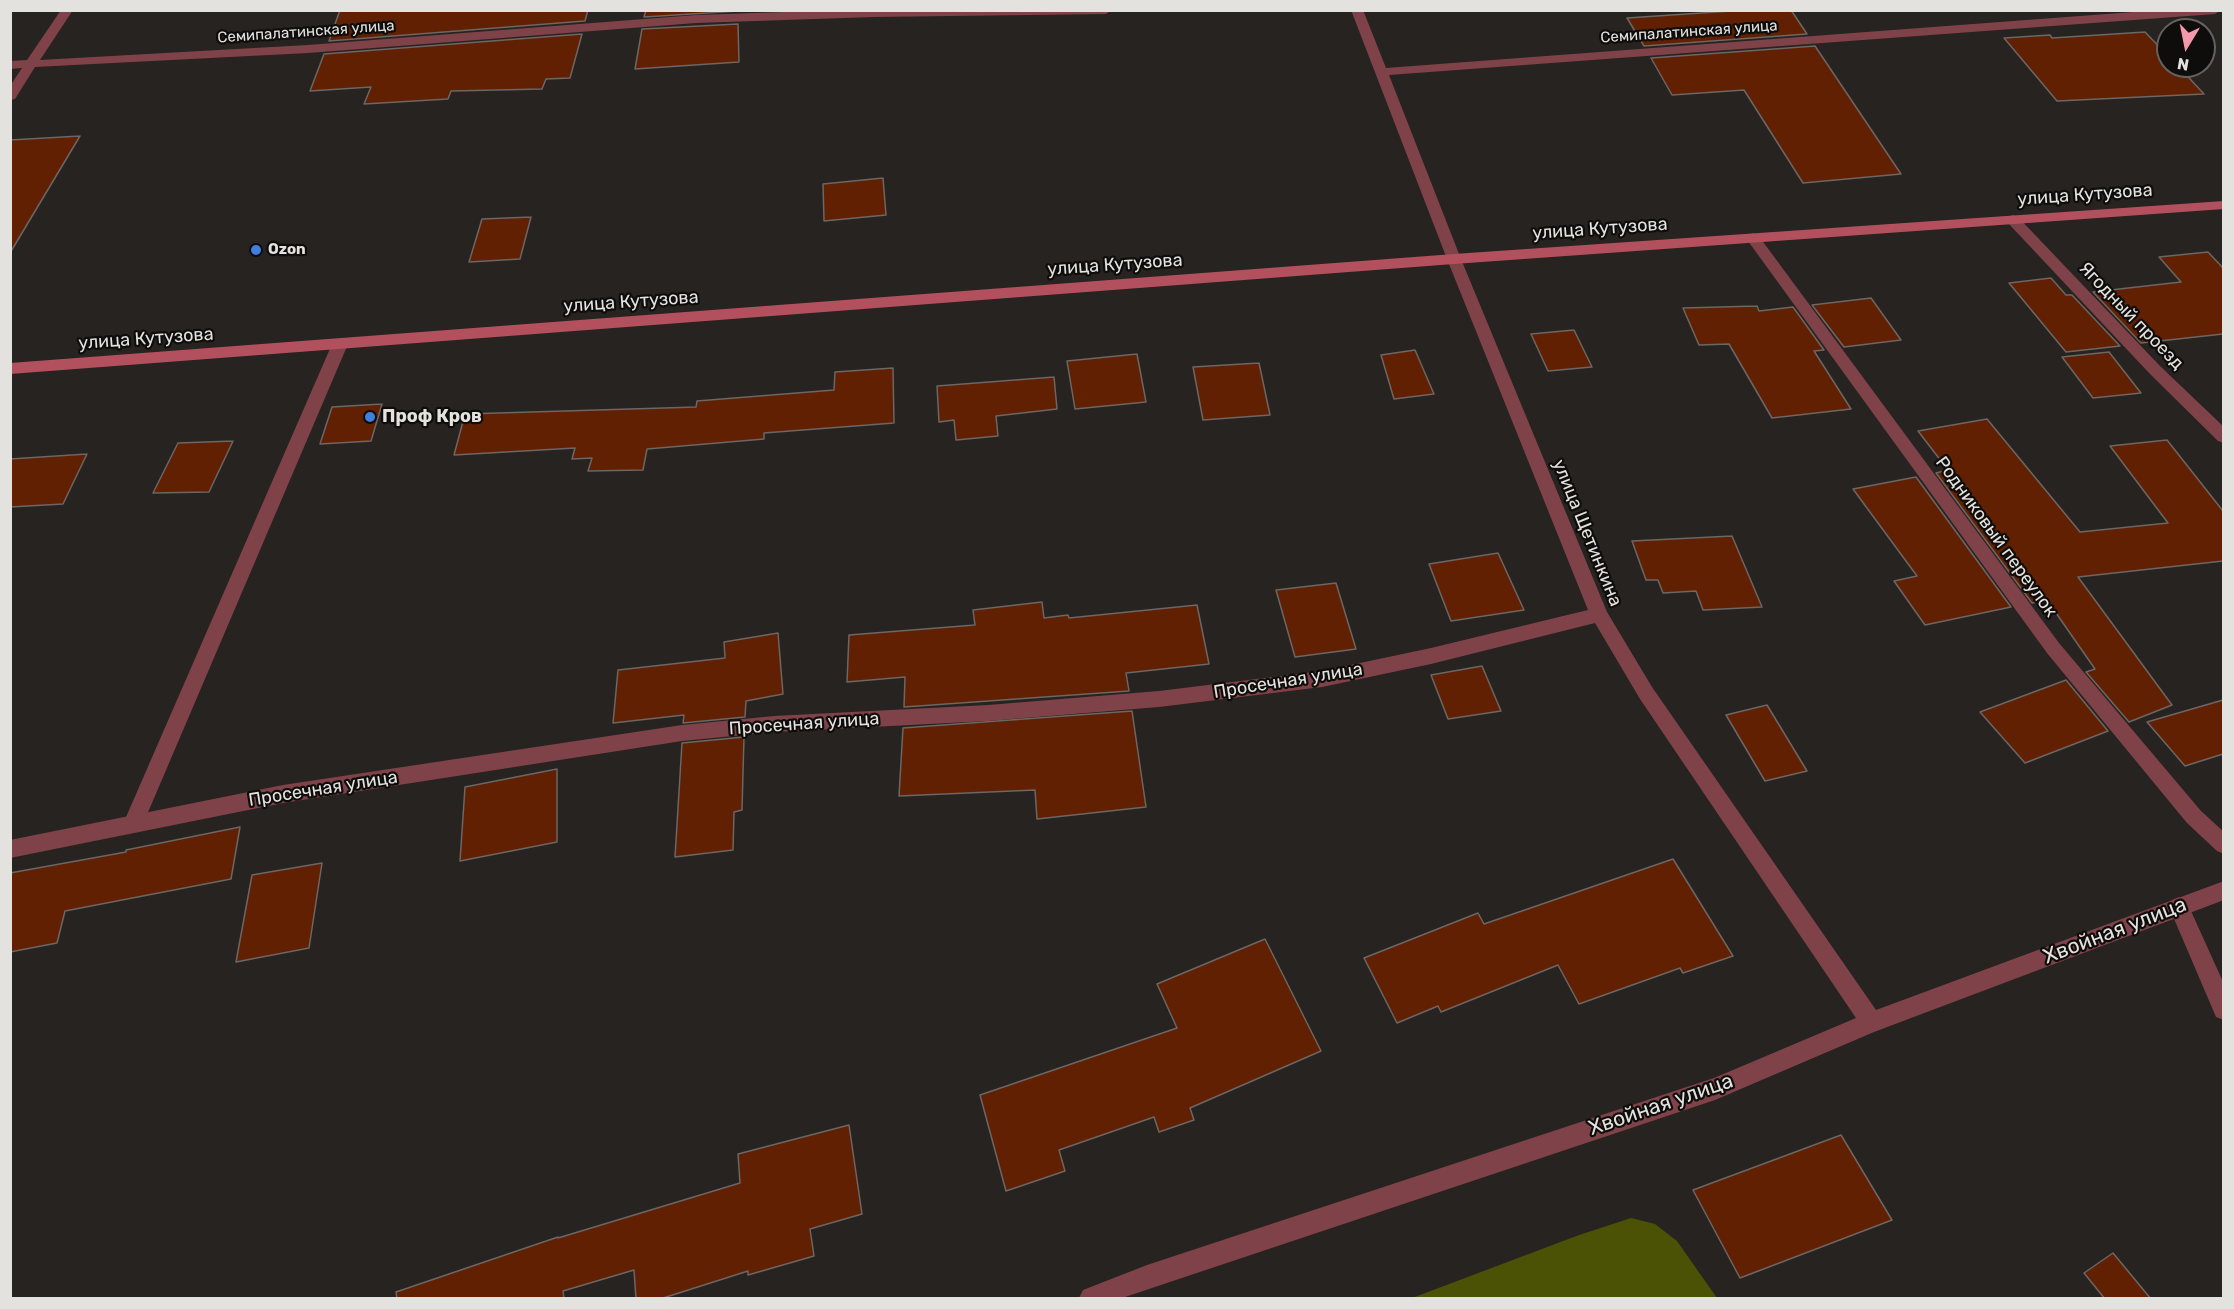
<!DOCTYPE html>
<meta charset="utf-8">
<style>
body{margin:0}
#map{position:relative;width:2234px;height:1309px;overflow:hidden;background:#272320;font-family:Rubik,sans-serif}
canvas{display:block}
.frame{position:absolute;inset:0;border:12px solid #e4e2df;pointer-events:none}
.north{position:absolute;left:2156px;top:18px;width:60px;height:60px;box-sizing:border-box;background:#0f0d0b;border:2px solid #646260;border-radius:50%;rotate:190deg;font-size:16px;font-weight:700;line-height:24px;text-align:center;color:#e4e2df}
.north::after{content:'';display:block;margin:auto;width:21px;height:27px;background:#f39aaa;clip-path:polygon(50% 0,100% 100%,50% 72%,0 100%)}
</style>
<div id="map">
<canvas width="2234" height="1309"></canvas>
<div class="frame"></div>
<div class="north">N</div>
</div>
<script>
const c = document.querySelector('canvas').getContext('2d');
c.lineJoin = 'round';
function fill(path, color) {
  c.fillStyle = color;
  c.fill(path, 'evenodd');
}
function toPath(rows) {
  const path = new Path2D();
  for (const r of rows) {
    path.moveTo(r[0], r[1]);
    for (let i = 2; i < r.length; i += 2) path.lineTo(r[i], r[i + 1]);
  }
  return path;
}
function trace(path, color, width, dash) {
  c.strokeStyle = color;
  c.lineWidth = width;
  c.lineCap = dash ? 'butt' : 'round';
  c.setLineDash(dash || []);
  c.stroke(path);
}
function write(font, color, halo, rows, align = 'center') {
  c.font = font + ' Rubik,sans-serif';
  c.lineWidth = 4.5;
  c.setLineDash([]);
  c.textBaseline = 'middle';
  c.strokeStyle = halo;
  c.fillStyle = color;
  for (const [text, x, y, turn = 0] of rows) {
    c.save();
    c.translate(x, y);
    c.rotate((+turn || 0) * Math.PI / 180);
    c.textAlign = isNaN(turn) ? turn : align;
    if (halo) c.strokeText(text, 0, 0);
    c.fillText(text, 0, 0);
    c.restore();
  }
}
const green = toPath([
 [1631,1218,1655,1224,1677,1241,1717,1298,1412,1298,1579,1235]
]);
const building = toPath([
 [340,10,588,10,585,21,329,41,340,10],
 [646,10,738,10,738,11,644,17,646,10],
 [1746,10,1791,10,1807,34,1644,46,1627,18,1746,10],
 [738,24,739,62,635,69,642,29,738,24],
 [2145,32,2168,56,2168,66,2178,66,2204,94,2057,101,2004,38,2050,35,2052,38,2145,32],
 [582,34,570,78,546,79,542,89,451,91,448,99,364,104,371,87,310,91,324,54,582,34],
 [1815,46,1901,174,1803,183,1744,90,1672,95,1651,58,1815,46],
 [80,136,10,253,10,140,80,136],
 [883,178,886,215,824,221,823,184,883,178],
 [531,217,520,259,469,262,482,219,531,217],
 [2208,252,2223,268,2223,334,2141,343,2093,292,2181,282,2159,257,2208,252],
 [2051,278,2066,295,2072,295,2120,346,2066,352,2009,283,2051,278],
 [1871,298,1901,340,1844,347,1812,305,1871,298],
 [1757,306,1759,311,1793,307,1824,350,1814,351,1851,409,1772,418,1729,344,1699,345,1683,308,1757,306],
 [1574,330,1592,367,1548,371,1531,334,1574,330],
 [1415,350,1434,394,1394,399,1381,355,1415,350],
 [2109,352,2141,393,2093,398,2062,357,2109,352],
 [1137,354,1146,402,1075,409,1067,361,1137,354],
 [1259,363,1270,415,1203,420,1193,367,1259,363],
 [893,368,894,423,764,433,764,439,647,449,643,470,588,471,592,458,572,459,575,448,454,455,465,414,696,407,697,401,834,390,835,372,893,368],
 [1054,377,1057,409,996,416,998,436,956,440,954,420,939,422,937,386,1054,377],
 [382,404,371,441,320,444,332,407,382,404],
 [1987,419,2080,532,2168,523,2110,446,2167,440,2223,511,2223,561,2078,577,2172,705,2129,722,2086,672,2095,669,2047,600,2032,603,1936,473,1948,470,1918,431,1987,419],
 [233,441,209,492,153,493,178,443,233,441],
 [87,454,63,504,10,507,10,459,87,454],
 [1916,477,2011,607,1925,625,1894,581,1917,576,1853,489,1916,477],
 [1732,536,1762,607,1703,610,1696,591,1663,593,1658,580,1646,580,1632,541,1732,536],
 [1498,553,1524,610,1451,621,1429,564,1498,553],
 [1336,583,1356,649,1295,657,1276,590,1336,583],
 [1042,602,1044,618,1068,615,1069,618,1197,605,1209,664,1126,673,1129,691,904,707,905,677,847,682,849,635,975,625,973,610,1042,602],
 [778,633,783,694,746,701,745,717,683,723,684,715,613,723,618,670,725,658,724,642,778,633],
 [1482,666,1501,711,1448,719,1431,675,1482,666],
 [2066,680,2108,731,2025,763,1980,712,2066,680],
 [2223,700,2223,754,2185,766,2147,722,2223,700],
 [1767,705,1807,771,1765,781,1726,715,1767,705],
 [1132,711,1146,807,1037,819,1035,790,899,796,903,728,1132,711],
 [744,737,742,810,734,812,733,850,675,857,682,743,744,737],
 [557,769,557,842,460,861,465,787,557,769],
 [240,827,231,879,65,911,57,943,10,952,10,873,126,852,126,850,240,827],
 [1673,859,1733,956,1683,973,1680,968,1579,1004,1558,965,1441,1012,1438,1006,1397,1023,1364,958,1478,913,1484,924,1673,859],
 [322,863,309,948,236,962,252,875,322,863],
 [1265,939,1321,1051,1190,1108,1194,1120,1159,1132,1154,1117,1059,1150,1065,1171,1006,1191,980,1095,1177,1028,1157,984,1265,939],
 [849,1125,862,1214,810,1229,814,1256,748,1275,748,1271,660,1299,636,1299,634,1270,563,1291,564,1299,397,1299,396,1292,558,1237,558,1238,740,1183,738,1154,849,1125],
 [1841,1135,1892,1220,1740,1278,1693,1190,1841,1135],
 [2113,1253,2151,1299,2105,1299,2084,1273,2113,1253]
]);
const lane = toPath([
 [340,339,348,344,143,824,140,830,133,833,126,830,123,824,332,344,340,339],
 [2179,897,2186,900,2224,984,2224,1020,2216,1017,2169,907,2172,900,2179,897]
]);
const street = toPath([
 [61,10,73,10,40,60,308,45,696,15,841,10,1112,10,1106,14,874,17,696,23,308,53,35,67,15,99,10,100,10,86,22,68,10,69,10,61,27,60,61,10],
 [1351,10,1363,10,1386,68,2160,10,2221,10,2215,14,1389,75,1461,259,1607,612,1652,687,1876,1010,2224,881,2224,900,1874,1032,1715,1100,1122,1298,1079,1298,1083,1290,1147,1265,1714,1078,1856,1018,1640,699,1595,623,1431,664,1322,687,1159,707,988,721,774,732,682,741,283,803,10,858,10,840,283,785,682,725,774,716,988,705,1159,691,1322,671,1431,648,1588,610,1447,259,1351,10],
 [2013,215,2018,217,2160,366,2224,427,2224,443,2218,441,2150,374,2008,223,2006,220,2008,217,2013,215],
 [1753,233,1758,235,2059,643,2201,811,2224,832,2224,854,2217,851,2187,823,2047,653,1748,241,1746,238,1753,233]
]);
const secondary = toPath([
 [2224,201,2224,209,1454,264,10,374,10,363,1454,254,2224,201]
]);
const markers = [
 [256,250,6,"#3f7fe0"],
 [370,417,6,"#3f7fe0"]
];
const farStreetnames = [
 ["Семипалатинская улица",306,32,-4],
 ["Семипалатинская улица",1689,32,-4]
];
const farPoinames = [
 ["Ozon",268,250]
];
const streetNames = [
 ["улица Кутузова",2085,195,-4],
 ["улица Кутузова",1600,229,-4],
 ["улица Кутузова",1115,265,-4],
 ["улица Кутузова",631,302,-4],
 ["Ягодный проезд",2131,316,46],
 ["улица Кутузова",146,339,-4],
 ["улица Щетинкина",1587,533,68],
 ["Родниковый переулок",1996,537,54],
 ["Просечная улица",1288,681,-9],
 ["Просечная улица",804,724,-4],
 ["Просечная улица",323,789,-9]
];
const poiNames = [
 ["Проф Кров",382,417]
];
const nearStreetnames = [
 ["Хвойная улица",2115,931,-21],
 ["Хвойная улица",1661,1105,-19]
];
fill(green, '#4b5105');
fill(building, '#622002');
trace(building, '#6c6664', 1.5);
fill(lane, '#7f4249');
fill(street, '#7f4249');
fill(secondary, '#b2505e');
for (const [x, y, r, color] of markers) {
  const dot = new Path2D();
  dot.arc(x, y, r, 0, 2 * Math.PI);
  c.fillStyle = color;
  c.fill(dot);
  trace(dot, '#0f0d0b', 2);
}
write('15px', '#e4e2df', '#0f0d0b', farStreetnames);
write('bold 15px', '#e4e2df', '#0f0d0b', farPoinames, 'left');
write('18px', '#e4e2df', '#0f0d0b', streetNames);
write('bold 18px', '#e4e2df', '#0f0d0b', poiNames, 'left');
write('21px', '#e4e2df', '#0f0d0b', nearStreetnames);
</script>
